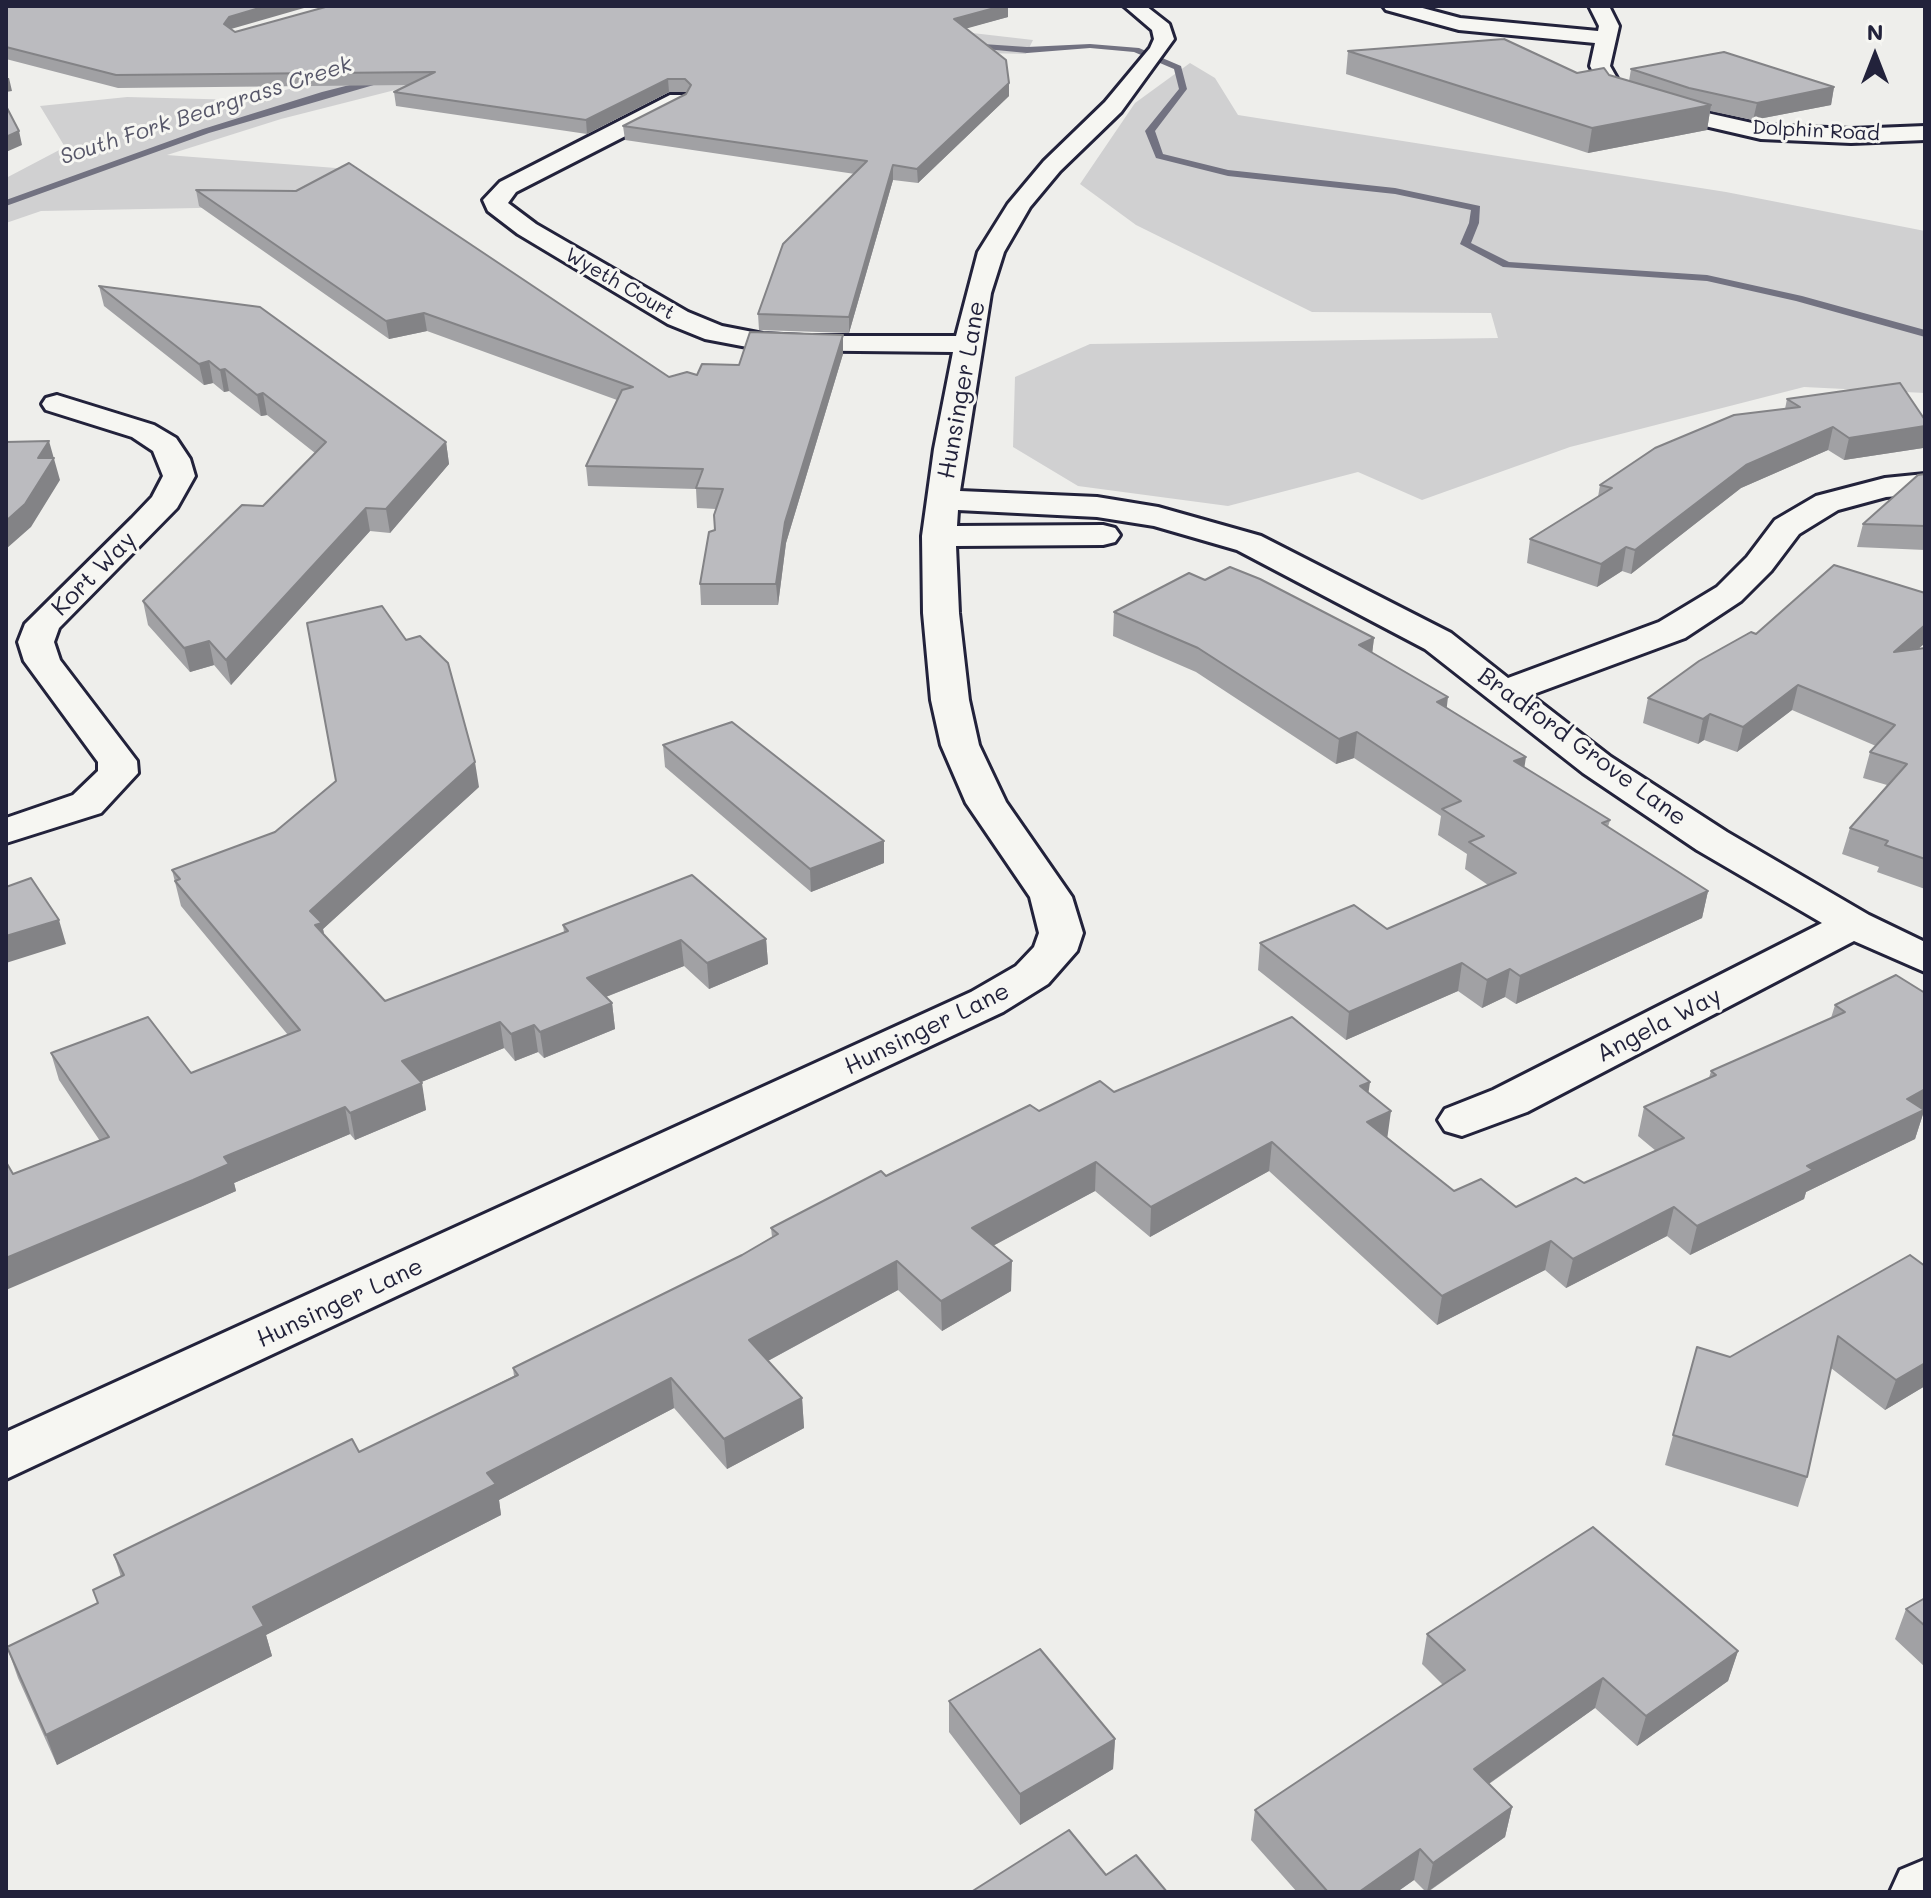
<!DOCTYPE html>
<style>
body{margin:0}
#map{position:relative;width:1931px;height:1898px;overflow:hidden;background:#eeeeeb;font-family:Mali,sans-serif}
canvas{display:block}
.frame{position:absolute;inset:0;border:8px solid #22223b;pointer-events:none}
.north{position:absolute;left:1835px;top:16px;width:80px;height:80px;-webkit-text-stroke:6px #f6f6f2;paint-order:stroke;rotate:0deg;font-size:22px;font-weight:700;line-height:32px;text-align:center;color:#22223b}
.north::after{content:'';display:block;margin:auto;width:28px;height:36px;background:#22223b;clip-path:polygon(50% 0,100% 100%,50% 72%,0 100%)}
</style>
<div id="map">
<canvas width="1931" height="1898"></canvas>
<div class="frame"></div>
<div class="north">N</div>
</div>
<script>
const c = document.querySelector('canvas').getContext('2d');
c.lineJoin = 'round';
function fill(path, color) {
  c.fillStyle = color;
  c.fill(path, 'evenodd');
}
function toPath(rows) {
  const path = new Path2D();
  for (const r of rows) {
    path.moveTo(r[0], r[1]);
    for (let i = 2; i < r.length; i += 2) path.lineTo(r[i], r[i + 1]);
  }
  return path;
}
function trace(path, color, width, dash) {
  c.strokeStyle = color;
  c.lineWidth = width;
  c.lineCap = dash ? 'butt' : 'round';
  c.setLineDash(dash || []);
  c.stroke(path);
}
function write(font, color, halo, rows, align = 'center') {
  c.font = font + ' Mali,sans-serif';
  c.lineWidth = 6;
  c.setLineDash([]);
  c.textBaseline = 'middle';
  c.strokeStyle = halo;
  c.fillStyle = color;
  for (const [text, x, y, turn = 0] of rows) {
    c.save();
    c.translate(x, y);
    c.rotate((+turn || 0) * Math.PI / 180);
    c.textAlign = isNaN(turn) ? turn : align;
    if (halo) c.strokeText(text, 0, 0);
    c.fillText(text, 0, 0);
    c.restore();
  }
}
const green = toPath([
 [646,6,858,6,929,28,1033,40,1026,54,908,51,932,66,863,64,789,32,723,14,643,27,281,119,167,155,362,170,249,207,41,211,6,223,6,178,65,147,40,106,127,97,242,100],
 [1190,63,1215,78,1238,115,1726,192,1925,231,1925,393,1804,387,1570,447,1422,500,1358,472,1228,506,1078,486,1013,447,1015,377,1090,344,1498,338,1491,313,1312,312,1136,225,1080,184,1135,103]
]);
const stream = toPath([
 [968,43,1027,47,1090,44,1139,48,1181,66,1187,89,1155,131,1163,154,1228,170,1395,188,1480,206,1479,223,1471,243,1509,262,1707,275,1802,296,1925,330,1925,337,1796,301,1707,281,1503,267,1460,244,1469,223,1471,210,1395,194,1228,176,1156,158,1145,131,1179,89,1174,69,1134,52,1090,48,1027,53,965,47,968,43],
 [381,77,384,82,209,133,6,206,6,200,203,129,322,92,381,77]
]);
const minor = toPath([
 [1124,6,1146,6,1169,24,1174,39,1121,112,1060,171,1030,207,1004,252,991,293,960,491,1097,497,1158,507,1261,536,1451,633,1508,678,1659,622,1717,587,1747,557,1775,520,1816,496,1885,478,1925,474,1925,494,1886,497,1838,510,1799,534,1771,571,1741,601,1685,638,1531,695,1611,757,1727,832,1869,915,1925,942,1925,972,1854,941,1527,1112,1462,1136,1445,1131,1438,1120,1445,1109,1493,1090,1822,923,1697,850,1583,773,1425,649,1237,550,1154,526,1097,517,958,510,957,526,1103,525,1115,528,1120,535,1115,542,1103,545,956,546,959,613,969,700,979,745,1006,802,1072,897,1083,933,1077,951,1048,984,1003,1012,6,1479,6,1432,971,992,1016,966,1034,947,1039,933,1030,897,966,803,941,745,931,700,923,613,922,536,934,449,953,352,763,350,705,339,668,324,518,234,488,211,483,200,500,182,670,95,686,95,689,100,686,105,516,192,508,203,536,224,688,312,722,326,763,334,804,336,956,336,978,252,1008,204,1044,161,1105,102,1150,48,1154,39,1152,30,1124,6],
 [1383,6,1415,6,1460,18,1598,31,1599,26,1589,6,1609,6,1619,26,1610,66,1622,87,1685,108,1761,125,1851,129,1925,126,1925,140,1851,143,1761,139,1679,120,1606,96,1590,66,1595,43,1459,30,1386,10,1383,6],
 [57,395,154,425,176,438,190,459,195,476,177,508,59,628,54,642,60,660,137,761,138,773,101,813,6,843,6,818,73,795,98,771,98,762,24,661,18,642,25,624,132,518,152,497,163,476,153,451,132,437,46,410,42,404,46,398,57,395],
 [1924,1860,1925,1892,1890,1892,1900,1870,1924,1860]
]);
const wall = toPath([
 [6,6,231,29,235,32,1008,17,966,28,1009,96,918,183,893,180,849,333,759,330,758,314,855,174,625,140,623,126,686,94,686,92,669,92,587,134,396,106,394,92,408,85,118,88,6,59],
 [1348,51,1609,75,1629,81,1631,69,1834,87,1831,105,1753,120,1710,111,1707,130,1588,153,1346,74],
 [196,190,669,377,697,375,739,365,843,354,786,543,778,605,701,605,700,584,715,530,716,509,697,508,696,489,588,486,586,466,617,400,427,331,389,339,199,206],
 [99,286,446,442,449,464,390,533,370,531,231,685,214,665,190,672,148,625,143,601,263,506,315,453,267,415,261,416,229,391,224,392,213,383,204,385,104,306],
 [1787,399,1923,448,1844,460,1828,450,1741,488,1631,574,1622,571,1597,587,1527,563,1530,539,1598,497,1600,485,1785,409],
 [1925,474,1925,550,1857,547,1863,524],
 [1205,580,1374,638,1372,653,1447,708,1524,768,1610,820,1608,827,1708,891,1702,918,1516,1004,1505,997,1482,1008,1458,991,1346,1040,1258,970,1260,943,1387,929,1488,885,1465,869,1467,854,1438,835,1441,816,1354,758,1336,764,1196,672,1113,636,1114,612],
 [1925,593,1925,643,1918,649,1925,648,1925,889,1877,872,1879,867,1842,854,1850,828,1887,785,1863,778,1870,752,1876,746,1792,710,1737,752,1704,740,1698,744,1643,723,1648,698,1756,634],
 [663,745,884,863,811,892,665,767],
 [479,787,323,929,324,935,385,1001,564,932,563,925,766,939,768,964,709,989,684,966,606,997,612,1003,615,1029,544,1058,538,1052,515,1061,504,1048,421,1082,426,1110,355,1140,350,1134,234,1183,236,1191,200,1207,13,1174,100,1141,59,1080,51,1053,191,1073,288,1035,181,906,172,870],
 [1925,993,1925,1113,1923,1114,1915,1139,1806,1192,1804,1199,1690,1255,1667,1236,1566,1288,1545,1270,1437,1325,1269,1171,1150,1237,1095,1191,993,1246,1011,1291,942,1331,898,1290,768,1361,802,1398,804,1428,727,1469,674,1408,499,1500,501,1515,266,1635,272,1656,57,1765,18,1678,7,1647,98,1603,93,1590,121,1577,114,1555,359,1452,514,1376,513,1368,742,1255,772,1237,771,1228,1039,1111,1114,1092,1369,1093,1387,1137,1454,1191,1516,1207,1584,1183,1656,1151,1638,1136,1644,1107,1709,1078,1711,1071,1831,1018,1835,1005],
 [1925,1266,1925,1386,1885,1410,1831,1368,1807,1477,1798,1507,1665,1465,1697,1347,1730,1357],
 [1925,1598,1925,1667,1895,1639,1906,1609],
 [1427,1634,1738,1651,1728,1681,1637,1746,1595,1708,1489,1784,1512,1807,1505,1837,1428,1892,1426,1892,1414,1880,1397,1892,1297,1892,1251,1840,1255,1810,1443,1685,1422,1664],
 [949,1701,1115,1739,1113,1769,1020,1825,949,1732]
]);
const shadedWall = toPath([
 [266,6,311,6,231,29,224,24,229,17],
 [1002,6,1008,6,1008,17,954,32,954,19],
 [6,78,9,78,12,91,6,92],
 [668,79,669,92,587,134,586,120],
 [1009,83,1009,96,918,183,917,169],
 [1834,87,1831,105,1753,120,1757,103],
 [1711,105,1707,130,1588,153,1592,128],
 [19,131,22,145,6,152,6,137],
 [893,165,893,180,849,333,849,317],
 [424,313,427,331,389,339,386,321],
 [843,335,843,354,786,543,778,605,776,584,785,522],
 [209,361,213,383,204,385,199,364],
 [225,369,229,391,224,392,220,370],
 [263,393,267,415,261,416,257,395],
 [1925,426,1925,441,1923,448,1844,460,1849,438],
 [1833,427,1828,450,1741,488,1631,574,1635,550,1746,465],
 [49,441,60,480,31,527,6,549,6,521,38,458],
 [446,442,449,464,390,533,386,509],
 [366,508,370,531,231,685,226,660],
 [1626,547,1622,571,1597,587,1601,564],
 [1925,625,1925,643,1887,677,1894,652],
 [1374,638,1371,663,1359,645],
 [209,641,214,665,190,672,184,648],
 [1798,685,1792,710,1737,752,1743,727],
 [1448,697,1445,722,1437,702],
 [1710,714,1704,740,1698,744,1703,719],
 [1357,732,1354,758,1336,764,1339,739],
 [1526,757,1522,783,1514,761],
 [475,762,479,787,323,929,327,948,317,935,310,911],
 [884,841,884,863,811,892,810,869],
 [1708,891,1702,918,1516,1004,1520,976],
 [59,920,66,944,6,963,6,936],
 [766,939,768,964,709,989,707,963],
 [681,940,684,966,590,1003,587,978],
 [1462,963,1458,991,1346,1040,1349,1012],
 [1510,969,1505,997,1482,1008,1487,980],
 [612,1003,615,1029,544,1058,540,1032],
 [500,1022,504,1048,407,1088,402,1061],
 [534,1025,538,1052,515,1061,511,1034],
 [1370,1082,1366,1110,1360,1086],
 [422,1083,426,1110,355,1140,350,1113],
 [1925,1089,1925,1113,1923,1114,1915,1139,1806,1192,1804,1199,1690,1255,1697,1226,1807,1166,1907,1099],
 [345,1107,350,1134,234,1183,236,1191,200,1207,6,1290,6,1258,224,1157],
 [1391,1111,1387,1140,1367,1122],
 [1272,1142,1269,1171,1150,1237,1151,1207],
 [1096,1162,1095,1191,972,1257,972,1228],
 [1674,1207,1667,1236,1566,1288,1573,1259],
 [1551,1241,1545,1270,1437,1325,1442,1296],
 [897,1261,898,1290,751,1370,749,1340],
 [1012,1261,1011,1291,942,1331,941,1301],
 [1925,1363,1925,1386,1885,1410,1896,1380],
 [671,1378,674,1408,499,1500,501,1515,266,1635,272,1656,57,1765,46,1735,253,1607,487,1473],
 [802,1398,804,1428,727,1469,724,1439],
 [1738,1651,1728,1681,1637,1746,1646,1716],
 [1603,1678,1595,1708,1467,1799,1474,1769],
 [1115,1739,1113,1769,1020,1825,1020,1794],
 [1512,1807,1505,1837,1427,1892,1433,1863],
 [1420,1849,1414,1880,1397,1892,1359,1892]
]);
const building = toPath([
 [6,6,266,6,229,17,224,24,235,32,329,6,1002,6,954,19,1006,60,1009,83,917,169,893,165,849,317,758,314,783,244,867,161,623,126,686,94,691,85,685,79,668,79,586,120,394,92,435,72,116,75,6,47,6,6],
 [1504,39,1577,73,1604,68,1609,75,1711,105,1592,128,1348,51,1504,39],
 [1724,52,1834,87,1757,103,1689,88,1631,69,1724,52],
 [6,106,19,131,6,137,6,106],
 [349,163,669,377,687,372,697,375,702,364,739,365,750,332,843,335,785,522,776,584,700,584,709,532,715,530,714,515,723,489,696,488,703,469,586,466,622,390,633,387,424,313,386,321,196,190,296,191,349,163],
 [99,286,260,307,446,442,386,509,366,508,226,660,209,641,184,648,143,601,242,505,263,506,326,442,263,393,257,395,225,369,220,370,209,361,199,364,99,286],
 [1900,383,1925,420,1925,426,1849,438,1833,427,1746,465,1635,550,1626,547,1601,564,1530,539,1612,488,1600,485,1655,448,1734,415,1800,407,1787,399,1900,383],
 [49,441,38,458,54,458,25,504,6,521,6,442,49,441],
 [1925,474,1925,526,1863,524,1918,475,1925,474],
 [1834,565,1925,593,1925,625,1894,652,1925,648,1925,859,1885,845,1888,841,1850,828,1907,764,1870,752,1895,725,1798,685,1743,727,1710,714,1703,719,1648,698,1699,661,1751,632,1756,634,1834,565],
 [1230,567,1260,579,1374,638,1359,645,1448,697,1437,702,1526,757,1514,761,1610,820,1602,823,1708,891,1520,976,1510,969,1487,980,1462,963,1349,1012,1260,943,1354,905,1387,929,1516,873,1469,842,1484,836,1442,809,1461,801,1357,732,1339,739,1198,648,1114,612,1189,573,1205,580,1230,567],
 [382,606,406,640,420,636,448,663,475,762,310,911,322,923,315,925,385,1001,568,931,563,925,692,875,766,939,707,963,681,940,587,978,612,1003,540,1032,534,1025,511,1034,500,1022,402,1061,422,1083,350,1113,345,1107,224,1157,229,1164,193,1180,6,1258,6,1162,13,1174,109,1137,51,1053,148,1017,191,1073,300,1030,175,881,180,879,172,870,275,832,336,781,307,623,382,606],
 [732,722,884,841,810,869,663,745,732,722],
 [31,878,59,920,6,936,6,887,31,878],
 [1896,975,1925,993,1925,1089,1907,1099,1924,1110,1807,1166,1813,1170,1697,1226,1674,1207,1573,1259,1551,1241,1442,1296,1272,1142,1151,1207,1096,1162,972,1228,1012,1261,941,1301,897,1261,749,1340,802,1398,724,1439,671,1378,487,1473,496,1484,253,1607,264,1626,46,1735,7,1647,98,1603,93,1590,124,1575,114,1555,352,1439,359,1452,518,1375,513,1368,742,1255,778,1234,771,1228,881,1171,886,1176,1030,1105,1039,1111,1100,1081,1114,1092,1292,1017,1370,1082,1360,1086,1391,1111,1367,1122,1454,1191,1481,1179,1516,1207,1576,1178,1584,1183,1684,1138,1644,1107,1716,1075,1711,1071,1845,1012,1835,1005,1896,975],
 [1910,1255,1925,1266,1925,1363,1896,1380,1838,1336,1807,1477,1673,1435,1697,1347,1730,1357,1910,1255],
 [1593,1527,1738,1651,1646,1716,1603,1678,1474,1769,1512,1807,1433,1863,1420,1849,1359,1892,1328,1892,1255,1810,1465,1670,1427,1634,1593,1527],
 [1925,1598,1925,1626,1906,1609,1925,1598],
 [1040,1649,1115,1739,1020,1794,949,1701,1040,1649],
 [1069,1830,1106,1875,1136,1855,1167,1892,971,1892,1069,1830]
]);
const farStreetnames = [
 ["Dolphin Road",1816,131,3],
 ["Wyeth Court",620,284,30]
];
const farWaternames = [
 ["South Fork Beargrass Creek",206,111,-18]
];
const streetNames = [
 ["Hunsinger Lane",962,390,-80],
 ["Kort Way",94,574,-45],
 ["Bradford Grove Lane",1582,747,36],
 ["Angela Way",1659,1025,-27],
 ["Hunsinger Lane",927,1029,-26],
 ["Hunsinger Lane",340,1303,-25]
];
fill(green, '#d0d0d1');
fill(stream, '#727281');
trace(minor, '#22223b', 6);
fill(minor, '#f6f6f2');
fill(wall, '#a1a1a4');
fill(shadedWall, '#838386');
fill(building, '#bbbbbf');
trace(building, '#838386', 2);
write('20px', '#22223b', '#f6f6f2', farStreetnames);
write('italic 22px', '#575769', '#f6f6f2', farWaternames);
write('24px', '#22223b', '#f6f6f2', streetNames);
</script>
